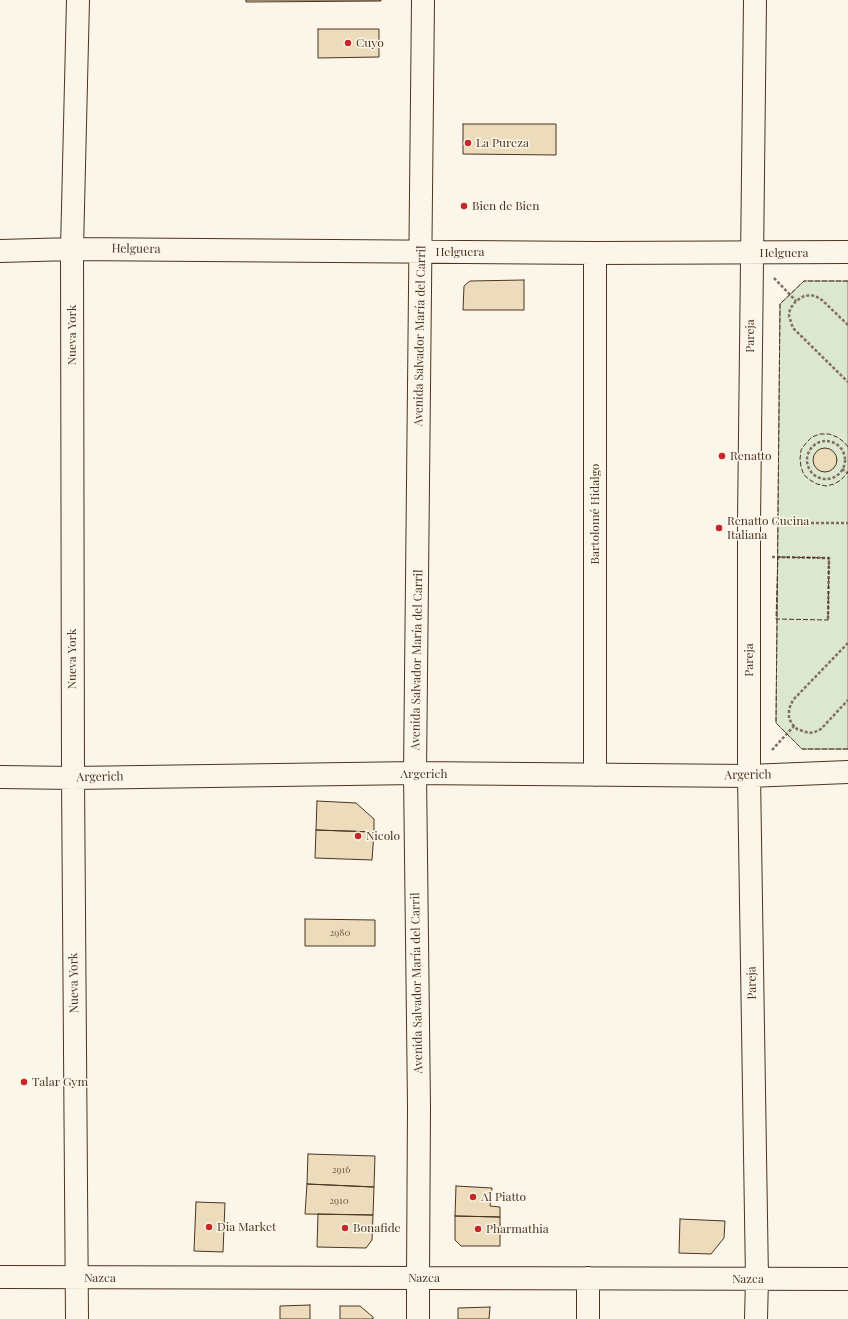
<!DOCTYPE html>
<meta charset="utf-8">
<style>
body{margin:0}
canvas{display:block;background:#fbf6e9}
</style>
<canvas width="848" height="1319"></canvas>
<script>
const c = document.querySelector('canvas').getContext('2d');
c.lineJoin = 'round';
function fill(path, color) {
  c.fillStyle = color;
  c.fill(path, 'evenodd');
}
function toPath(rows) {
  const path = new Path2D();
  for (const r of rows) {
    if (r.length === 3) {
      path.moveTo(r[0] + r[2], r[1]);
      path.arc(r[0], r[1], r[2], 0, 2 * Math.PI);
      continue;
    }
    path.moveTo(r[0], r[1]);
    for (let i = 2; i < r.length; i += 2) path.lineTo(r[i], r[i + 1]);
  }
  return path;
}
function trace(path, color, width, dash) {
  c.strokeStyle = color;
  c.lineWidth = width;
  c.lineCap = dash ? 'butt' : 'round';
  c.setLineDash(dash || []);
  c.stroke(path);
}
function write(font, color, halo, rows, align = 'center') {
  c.font = font + ' "Playfair Display",serif';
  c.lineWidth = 3;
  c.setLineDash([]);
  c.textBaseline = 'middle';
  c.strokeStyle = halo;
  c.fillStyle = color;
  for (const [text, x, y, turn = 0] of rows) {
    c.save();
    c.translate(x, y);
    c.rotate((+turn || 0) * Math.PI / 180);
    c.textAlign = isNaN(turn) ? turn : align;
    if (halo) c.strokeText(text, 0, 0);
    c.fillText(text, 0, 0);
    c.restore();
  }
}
const green = toPath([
 [804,281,848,281,848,749,802,749,776,723,780,304,804,281]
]);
const building = toPath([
 [246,0,381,0,381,1,246,2,246,0],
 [318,29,379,29,379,57,318,58,318,29],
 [463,124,556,124,556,155,463,154,463,124],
 [524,280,524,310,463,310,464,286,470,281,524,280],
 [825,460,12],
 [317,801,356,803,374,819,374,832,316,830,317,801],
 [316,830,374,832,372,860,315,858,316,830],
 [305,919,375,920,375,946,305,946,305,919],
 [308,1154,375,1156,374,1187,307,1184,308,1154],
 [307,1184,374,1187,373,1215,305,1214,307,1184],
 [456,1186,492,1188,490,1206,500,1207,500,1217,455,1216,456,1186],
 [196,1202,225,1203,223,1252,194,1251,196,1202],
 [318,1214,373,1215,372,1240,366,1248,317,1247,318,1214],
 [455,1216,500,1217,500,1246,461,1246,455,1240,455,1216],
 [680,1219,725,1221,724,1238,711,1254,679,1253,680,1219],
 [310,1305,310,1319,280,1319,280,1306,310,1305],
 [340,1306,360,1306,373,1317,373,1319,340,1319,340,1306],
 [490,1307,489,1319,458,1319,458,1308,490,1307]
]);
const path = toPath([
 [774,278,796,301],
 [848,325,822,300,817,297,811,295,804,296,796,301,790,309,789,316,793,328,848,382],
 [826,460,19],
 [842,469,848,473],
 [771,523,848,523],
 [772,557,829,558,828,620],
 [848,643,793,700,789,709,789,718,792,724,797,729,809,733,815,732,821,729,848,700],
 [772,750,794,726]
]);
const minor = toPath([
 [755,0,749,522,749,776,757,1279,756,1319],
 [0,251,72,249,595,253,848,252],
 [595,253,595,775],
 [0,777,73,778,415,773,749,776,848,772],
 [0,1277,848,1279],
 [418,1278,419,1106,415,773,423,0],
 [77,1319,73,778,72,249,78,0],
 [588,1319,588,1278]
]);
const major = toPath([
 [418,1319,418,1278]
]);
const fence = toPath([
 [848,281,804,281,780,304,776,723,802,749,848,749],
 [848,447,844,442,837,437,829,434,820,434,812,437,806,443,801,450,800,459,801,467,804,475,810,480,817,484,826,486,834,484,841,480,848,472],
 [778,557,829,558,828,620,776,619,778,557]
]);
const markers = [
 [348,43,4,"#c62828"],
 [468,143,4,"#c62828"],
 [464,206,4,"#c62828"],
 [722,456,4,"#c62828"],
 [719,528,4,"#c62828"],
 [358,836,4,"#c62828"],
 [24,1082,4,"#c62828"],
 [473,1197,4,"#c62828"],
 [209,1227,4,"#c62828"],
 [345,1228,4,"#c62828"],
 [478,1229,4,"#c62828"]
];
const numberNames = [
 ["2980",340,933],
 ["2916",341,1170],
 ["2910",339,1201]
];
const poiNames = [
 ["Cuyo",356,43],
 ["La Pureza",476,143],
 ["Bien de Bien",472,206],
 ["Renatto",730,456],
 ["Renatto Cucina",727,521],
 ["Italiana",727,535],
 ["Nicolo",366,836],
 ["Talar Gym",32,1082],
 ["Al Piatto",481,1197],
 ["Dia Market",217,1227],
 ["Bonafide",353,1228],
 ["Pharmathia",486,1229]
];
const streetNames = [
 ["Helguera",136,249,1],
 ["Helguera",460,252],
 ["Helguera",784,253],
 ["Nueva York",72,335,-90],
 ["Avenida Salvador María del Carril",420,336,-89],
 ["Pareja",750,336,-90],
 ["Bartolomé Hidalgo",595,514,-90],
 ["Nueva York",72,659,-90],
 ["Avenida Salvador María del Carril",417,660,-89],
 ["Pareja",749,660,-90],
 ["Argerich",424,774],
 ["Argerich",748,775,-1],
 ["Argerich",100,777,-1],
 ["Nueva York",74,983,-91],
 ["Avenida Salvador María del Carril",417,983,-91],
 ["Pareja",752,983,-91],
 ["Nazca",100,1278],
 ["Nazca",424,1278],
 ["Nazca",748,1279]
];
fill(green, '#dce7d0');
trace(green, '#887966', 1);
fill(building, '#ecdcbc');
trace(building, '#4a3520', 1);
trace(minor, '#4a3520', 24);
trace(major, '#4a3520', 24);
trace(path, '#7f6f5c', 2.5, [3, 2]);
trace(minor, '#fbf6e9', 22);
trace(major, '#fbf6e9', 22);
trace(fence, '#4a3520', 1, [5, 2]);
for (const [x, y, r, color] of markers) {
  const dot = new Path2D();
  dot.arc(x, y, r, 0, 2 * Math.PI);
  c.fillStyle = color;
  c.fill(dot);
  trace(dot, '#fbf6e9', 1.5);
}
write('10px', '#725f47', null, numberNames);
write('12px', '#4a3520', '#fbf6e9', poiNames, 'left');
write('12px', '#4a3520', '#fbf6e9', streetNames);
</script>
